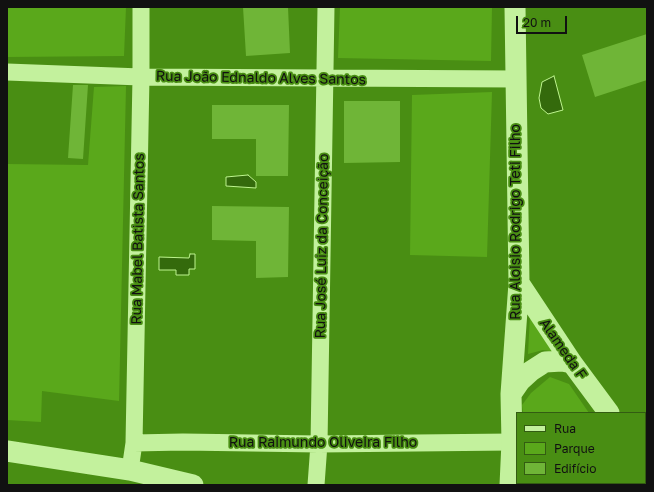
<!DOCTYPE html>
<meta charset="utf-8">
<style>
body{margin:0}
#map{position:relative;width:654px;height:492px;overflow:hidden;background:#498e13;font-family:"Golos Text",sans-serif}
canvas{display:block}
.frame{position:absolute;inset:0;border:8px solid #111;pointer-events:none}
.legend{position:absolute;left:516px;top:412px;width:130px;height:72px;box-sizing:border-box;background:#498e13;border:1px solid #335c12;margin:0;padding:5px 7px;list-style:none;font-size:12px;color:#111}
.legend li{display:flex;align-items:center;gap:8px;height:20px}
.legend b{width:20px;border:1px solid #335c12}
.scale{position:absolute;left:516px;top:16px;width:51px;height:18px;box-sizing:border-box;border:2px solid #111;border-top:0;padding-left:5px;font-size:12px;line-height:14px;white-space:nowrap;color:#111;-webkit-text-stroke:3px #498e13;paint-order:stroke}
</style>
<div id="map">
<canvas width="654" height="492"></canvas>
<div class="frame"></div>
<ul class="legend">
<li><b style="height:5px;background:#c3f19d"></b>Rua</li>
<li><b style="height:11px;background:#5aa81b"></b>Parque</li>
<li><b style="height:11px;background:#6fb537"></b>Edifício</li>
</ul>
<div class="scale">20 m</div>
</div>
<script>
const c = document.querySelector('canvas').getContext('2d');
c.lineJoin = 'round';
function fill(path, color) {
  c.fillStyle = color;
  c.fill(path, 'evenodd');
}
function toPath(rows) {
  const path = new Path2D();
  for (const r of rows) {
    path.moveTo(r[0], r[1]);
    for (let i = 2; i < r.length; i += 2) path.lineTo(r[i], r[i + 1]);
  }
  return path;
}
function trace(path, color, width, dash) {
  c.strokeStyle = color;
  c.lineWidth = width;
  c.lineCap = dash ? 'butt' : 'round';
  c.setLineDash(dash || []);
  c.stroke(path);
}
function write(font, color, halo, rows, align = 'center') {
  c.font = font + ' "Golos Text",sans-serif';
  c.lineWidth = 3.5;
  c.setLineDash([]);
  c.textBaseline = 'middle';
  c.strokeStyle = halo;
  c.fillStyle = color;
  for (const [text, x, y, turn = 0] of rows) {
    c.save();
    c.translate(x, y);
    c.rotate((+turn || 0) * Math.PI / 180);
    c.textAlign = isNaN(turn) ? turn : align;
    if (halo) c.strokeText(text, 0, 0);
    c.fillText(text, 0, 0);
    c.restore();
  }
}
const green = toPath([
 [7,7,126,7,124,56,7,57],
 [340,7,492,7,491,61,338,58],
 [126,86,119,401,42,391,41,422,7,420,7,164,88,165,94,87],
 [492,92,487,257,410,255,412,95],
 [530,315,558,352,543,350,528,354],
 [550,377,569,384,589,413,523,413,522,405,531,393],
 [525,483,638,483,639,485,525,485]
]);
const water = toPath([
 [554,76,563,110,548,114,541,108,539,98,542,82,554,76],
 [248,175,256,182,256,188,226,186,226,177,248,175],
 [190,254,195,254,195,269,189,269,189,275,176,275,176,270,159,270,159,257,189,258,190,254]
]);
const building = toPath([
 [243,7,288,7,290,53,246,56],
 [647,34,647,80,595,97,582,55],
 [73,85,88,85,83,159,68,158],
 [344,101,400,101,400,162,344,163],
 [212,105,289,105,288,176,256,176,256,139,212,139],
 [212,206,289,207,288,277,256,278,256,241,212,240]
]);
const minor = toPath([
 [7,72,141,77,516,79],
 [134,443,183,442,319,444,512,442],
 [130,470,134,443,141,77,141,7],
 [316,485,319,444,326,7]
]);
const tertiary = toPath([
 [519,283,572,363,609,413],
 [511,394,520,381,531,371,545,362,562,361,572,363],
 [7,451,130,470,193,485],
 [645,461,647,464],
 [510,485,512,442,511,394,519,283,515,7]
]);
const streetNames = [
 ["Rua João Ednaldo Alves Santos",261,78,1],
 ["Rua Aloisio Rodrigo Teti Filho",516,222,-90],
 ["Rua Mabel Batista Santos",138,239,-89],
 ["Rua José Luiz da Conceição",322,246,-89],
 ["Alameda F",563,349,55],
 ["Rua Raimundo Oliveira Filho",323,443]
];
fill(green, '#5aa81b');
fill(water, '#346a0c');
trace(water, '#bef48f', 1);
fill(building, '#6fb537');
trace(minor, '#c3f19d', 17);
trace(tertiary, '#c3f19d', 21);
write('14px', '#111', '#498e13', streetNames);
</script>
